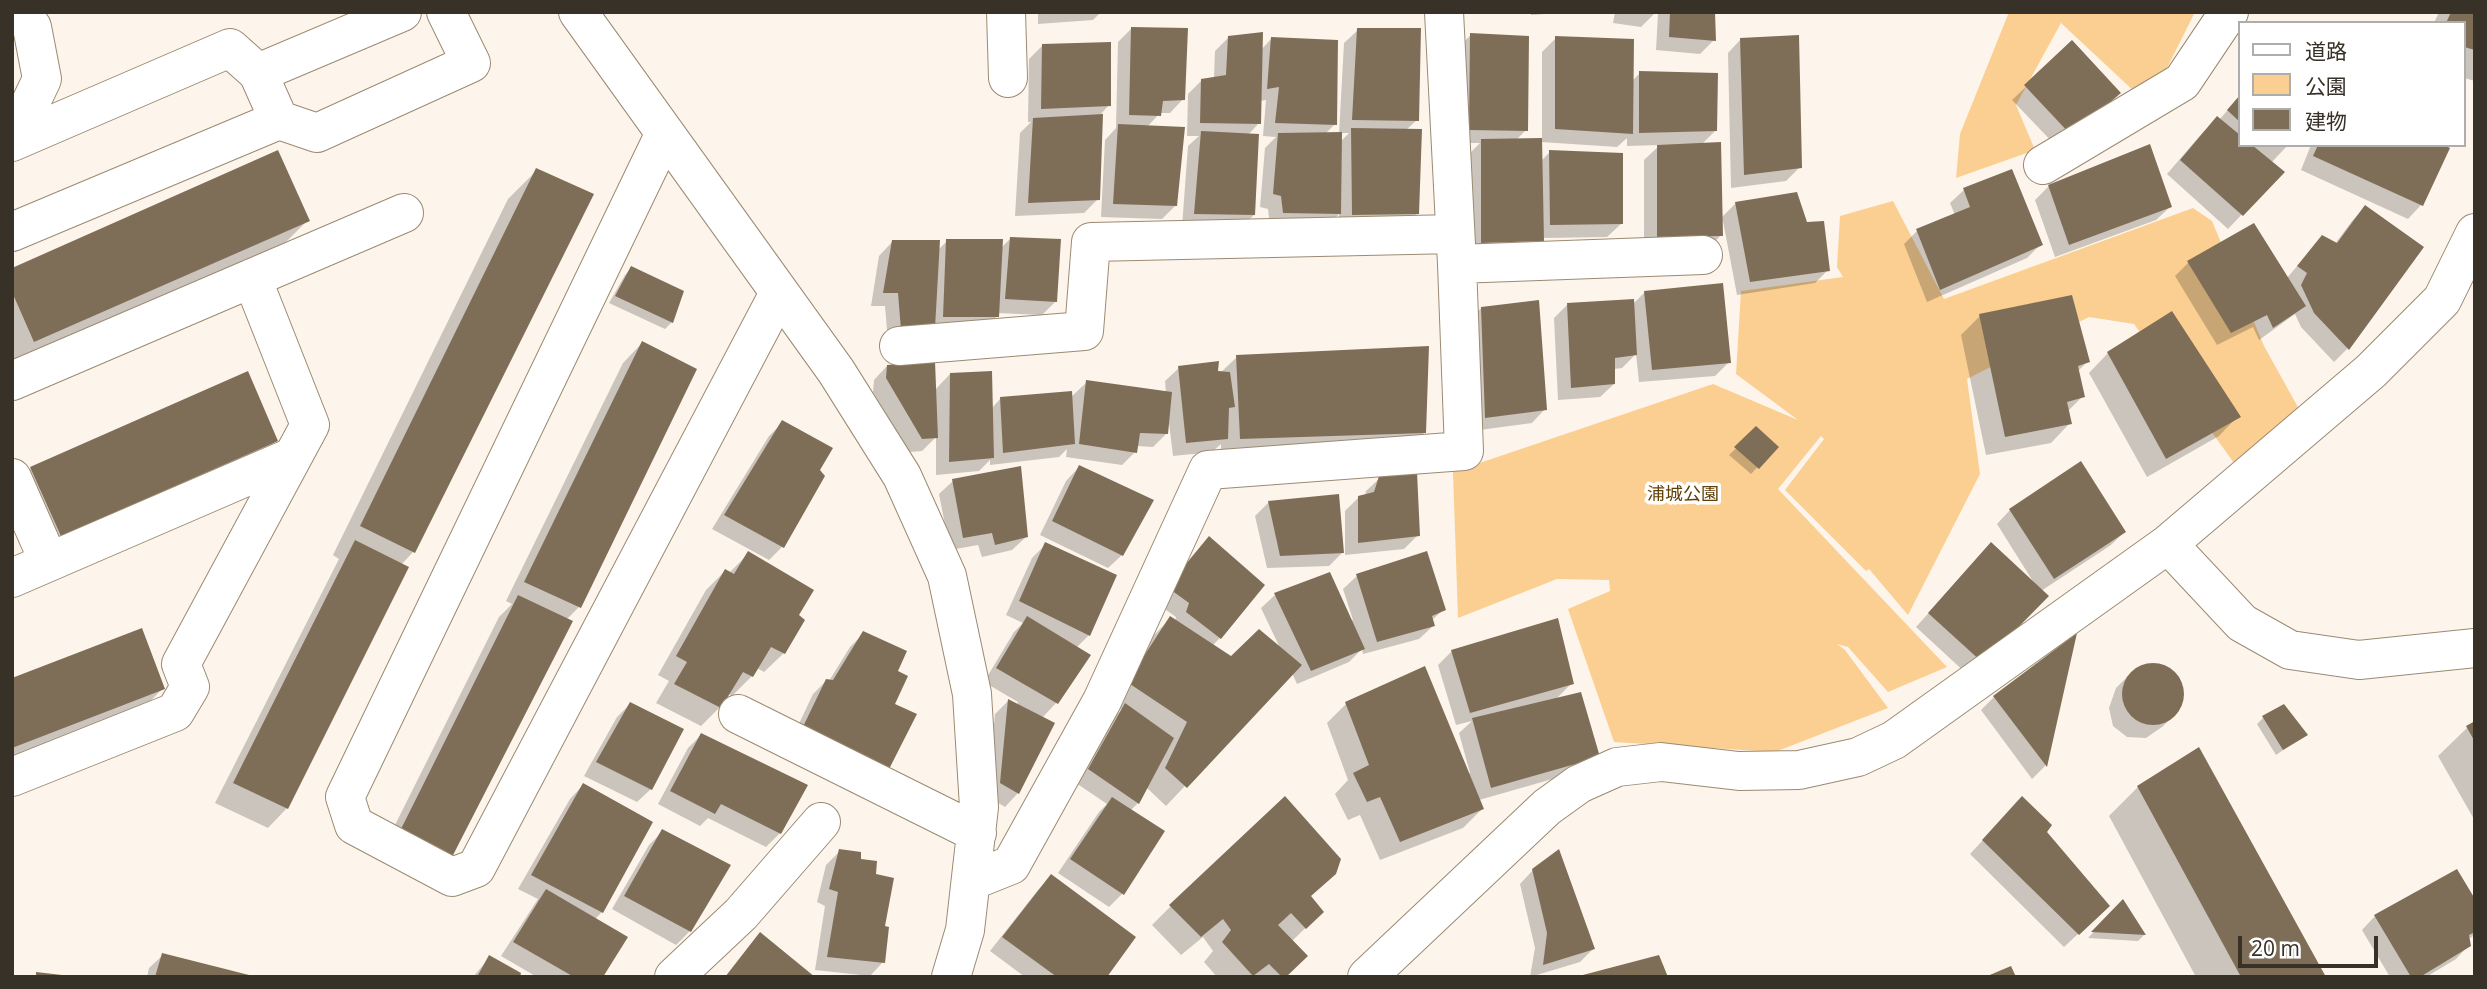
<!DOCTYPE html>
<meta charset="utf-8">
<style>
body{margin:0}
#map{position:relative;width:2487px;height:989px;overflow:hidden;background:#fdf5eb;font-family:"Open Sans","Noto Sans JP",sans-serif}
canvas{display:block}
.frame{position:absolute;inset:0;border:14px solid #383127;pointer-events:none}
.legend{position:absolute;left:2238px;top:21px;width:228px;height:126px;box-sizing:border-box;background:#fff;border:2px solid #afada9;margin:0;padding:9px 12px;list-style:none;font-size:21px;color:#383127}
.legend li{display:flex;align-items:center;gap:14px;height:35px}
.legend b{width:35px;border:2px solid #afada9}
.scale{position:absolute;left:2238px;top:936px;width:140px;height:32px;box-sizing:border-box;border:4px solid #383127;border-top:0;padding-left:9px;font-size:21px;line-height:24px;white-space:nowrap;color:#383127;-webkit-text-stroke:5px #fff;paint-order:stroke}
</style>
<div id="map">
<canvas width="2487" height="989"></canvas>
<div class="frame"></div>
<ul class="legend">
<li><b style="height:9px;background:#fff"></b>道路</li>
<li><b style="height:19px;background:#fbcf91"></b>公園</li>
<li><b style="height:19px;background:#7f6e57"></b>建物</li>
</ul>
<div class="scale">20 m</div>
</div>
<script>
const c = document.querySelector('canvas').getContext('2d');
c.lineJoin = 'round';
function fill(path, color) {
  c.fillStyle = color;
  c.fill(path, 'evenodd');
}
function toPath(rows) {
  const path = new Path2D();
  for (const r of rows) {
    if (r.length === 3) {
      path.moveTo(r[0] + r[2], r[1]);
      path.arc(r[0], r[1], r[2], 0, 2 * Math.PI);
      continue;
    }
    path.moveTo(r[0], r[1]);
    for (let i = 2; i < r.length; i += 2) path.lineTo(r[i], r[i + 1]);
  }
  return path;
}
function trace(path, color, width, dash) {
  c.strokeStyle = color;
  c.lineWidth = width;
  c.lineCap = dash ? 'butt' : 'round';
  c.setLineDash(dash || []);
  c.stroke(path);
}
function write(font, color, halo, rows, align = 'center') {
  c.font = font + ' "Open Sans","Noto Sans JP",sans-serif';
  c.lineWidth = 7;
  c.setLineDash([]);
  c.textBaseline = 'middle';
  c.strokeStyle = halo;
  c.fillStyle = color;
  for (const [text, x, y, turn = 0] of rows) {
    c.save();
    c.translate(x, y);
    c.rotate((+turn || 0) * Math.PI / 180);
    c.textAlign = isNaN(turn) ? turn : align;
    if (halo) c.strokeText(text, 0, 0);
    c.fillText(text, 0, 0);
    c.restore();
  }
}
const green = toPath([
 [2009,12,2195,12,2167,68,2136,93,2061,23,2016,105,2035,150,1956,178,1960,134],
 [1893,201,1944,299,2193,208,2212,221,2264,346,2299,409,2234,463,2134,324,2089,317,1967,379,1980,474,1908,615,1869,569,1866,571,1785,490,1824,439,1821,436,1778,489,1947,667,1888,692,1848,647,1837,644,1845,650,1888,708,1775,752,1614,742,1568,609,1610,591,1609,580,1557,579,1458,618,1453,472,1713,384,1798,420,1736,374,1741,291,1843,277,1837,267,1840,216]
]);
const shadow = toPath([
 [1038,12,1101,12,1093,20,1038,24],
 [1531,12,1573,12,1531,15],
 [1615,12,1713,12,1714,40,1700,54,1656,50,1658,14,1654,14,1641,27,1613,23],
 [2439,12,2475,12,2475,81,2464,78,2464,23,2434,23],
 [1132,28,1183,99,1170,113,1160,113,1147,127,1176,205,1162,219,1101,217,1105,140,1116,128,1118,42],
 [1358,30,1417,120,1406,130,1417,214,1403,227,1339,228,1339,214,1326,227,1270,226,1268,209,1260,207,1265,148,1276,137,1263,136,1266,100,1260,101,1259,123,1248,135,1254,215,1240,228,1182,227,1188,146,1199,136,1187,136,1188,94,1202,80,1214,78,1215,51,1229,37,1261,50,1271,39,1335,124,1325,134,1339,134,1344,43],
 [1340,133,1349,133,1340,142],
 [1471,35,1526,130,1516,140,1542,140,1542,52,1556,38,1631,82,1640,73,1715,131,1701,145,1721,218,1736,203,1806,224,1828,270,1815,283,1737,295,1723,221,1721,221,1721,235,1708,249,1644,250,1644,160,1660,145,1627,146,1627,138,1617,147,1541,142,1541,161,1550,152,1621,224,1607,237,1542,238,1529,254,1468,256,1469,154,1480,143,1456,143,1457,48],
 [1741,39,1800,167,1786,181,1731,188,1728,53],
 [2072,43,2118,93,2057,147,2012,100],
 [1043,45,1109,105,1101,114,1098,199,1084,213,1015,216,1020,133,1031,122,1028,122,1029,59],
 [2240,96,2240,145,2288,145,2271,163,2282,172,2228,229,2167,174,2204,131,2219,120],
 [2311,145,2440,145,2448,149,2421,205,2408,219,2301,170],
 [537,170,591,194,413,552,401,565,287,808,268,828,215,803,339,559,333,555,508,199],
 [2011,171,2041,244,2027,258,1927,302,1904,244,1917,231,1955,215,1950,203,1964,190],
 [2049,186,2170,207,2156,220,2055,257,2035,200],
 [2365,207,2422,247,2347,349,2334,362,2301,327,2295,314,2259,340,2253,327,2217,345,2175,276,2188,263,2287,278,2322,237,2335,244,2352,221],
 [308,220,284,244,12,364,12,269],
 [1011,238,1055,302,1042,315,997,313,997,316,984,330,888,342,885,306,871,306,879,256,892,242,937,251,947,241,1001,248],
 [632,268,672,322,665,329,609,303,625,275],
 [1645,292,1729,362,1715,376,1639,382,1636,354,1622,368,1614,369,1614,384,1600,397,1558,400,1554,318,1567,305,1633,304],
 [1481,308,1545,409,1532,423,1472,431,1468,322],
 [2172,314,2238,416,2219,436,2147,477,2089,373,2108,353],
 [1980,316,2088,361,2078,371,2083,396,2067,412,2070,423,2051,443,1986,455,1961,335],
 [642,343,579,607,566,620,431,877,381,853,499,617,512,604,506,601,623,363],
 [1237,357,1425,432,1405,451,1221,457,1221,444,1212,452,1173,456,1169,423,1167,423,1167,433,1153,447,1136,446,1135,452,1122,465,1066,457,1067,449,1059,457,990,465,990,460,979,471,936,475,936,437,922,451,909,452,873,392,874,380,887,366,934,391,950,374,992,408,1000,399,1070,398,1087,382,1166,393,1165,381,1179,368,1220,373],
 [782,423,782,547,769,560,712,529,769,436],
 [1756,429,1777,447,1751,474,1729,455],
 [276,441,252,464,37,559,12,487,31,468],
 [1079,467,1122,555,1108,568,1040,535,1066,481],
 [1380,478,1418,535,1404,549,1345,555,1345,511,1358,498,1365,496,1366,491],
 [953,481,1026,537,1012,550,982,557,978,545,950,550,939,494],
 [1269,502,1342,553,1329,566,1267,568,1255,516],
 [2010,510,2124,532,2111,545,2041,591,1968,675,1916,627,1978,558,2034,583,1997,524],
 [1046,544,1089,635,1076,648,1089,655,1056,703,1042,718,1018,793,1005,807,987,796,995,714,1008,701,1017,705,1018,702,984,682,1014,632,1023,623,1006,615,1032,558],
 [1196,552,1220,638,1212,646,1232,658,1281,650,1261,608,1275,595,1329,574,1350,621,1353,620,1343,589,1357,576,1444,609,1431,621,1433,626,1419,639,1363,654,1362,649,1349,662,1297,684,1292,673,1166,806,1146,787,1138,803,1130,811,1122,894,1109,907,1058,873,1099,812,1107,804,1076,783,1112,719,1121,710,1109,702,1151,638,1170,619,1175,621,1176,617,1155,602],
 [748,554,784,653,764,672,757,668,752,676,732,696,728,693,720,707,701,726,656,703,669,681,658,675,706,590,725,571,729,573],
 [864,633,905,652,788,747,813,694,827,680,829,681,850,647],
 [2074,637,2045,766,2032,779,1981,710,1994,697],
 [1452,651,1572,683,1555,700,1584,770,1479,800,1482,809,1463,828,1380,860,1360,815,1348,820,1335,794,1348,780,1327,723,1346,704,1468,773,1470,773,1459,733,1472,721,1456,725,1438,665],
 [2149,664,2169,668,2181,685,2181,704,2177,713,2162,727,2146,738,2127,737,2113,726,2109,708,2116,688,2130,674],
 [12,680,163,688,140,712,12,762],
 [630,704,651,789,637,802,584,776,617,717],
 [2264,717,2305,735,2276,755,2257,724],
 [2475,723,2475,821,2438,756,2467,728],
 [701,735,780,833,766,847,708,818,700,826,658,804,688,748],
 [583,785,602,912,595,919,601,977,537,977,501,956,538,899,518,889,570,799],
 [2138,787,2324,977,2196,977,2109,816],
 [2009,812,2045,832,2094,919,2064,947,1970,854],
 [663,831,690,931,676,945,612,909,649,845],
 [840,851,860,860,874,876,883,927,883,962,870,976,815,970,825,906,817,902,826,865],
 [1533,870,1593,949,1580,962,1530,977,1535,948,1520,884],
 [1052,876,1105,977,1025,977,990,951,1038,890],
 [2122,902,2144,935,2138,941,2088,938],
 [2475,902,2475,935,2468,939,2469,945,2456,959,2426,977,2390,977,2362,930,2375,916],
 [1171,906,1322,912,1292,941,1285,977,1217,977,1204,962,1213,951,1203,937,1181,955,1152,925],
 [163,955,248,977,147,977,149,968],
 [489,958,518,977,473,977]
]);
const building = toPath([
 [1670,12,1715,12,1716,41,1669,37],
 [2451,12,2475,12,2475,50,2464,47,2464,23,2446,23],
 [1131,27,1188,28,1185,100,1163,101,1161,116,1129,115],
 [1357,28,1421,28,1419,121,1352,120],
 [1263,32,1261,124,1200,123,1201,79,1226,75,1228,36],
 [1470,33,1529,36,1528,131,1469,130],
 [1799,35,1802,168,1744,175,1740,38],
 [1555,36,1634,39,1633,134,1555,129],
 [1271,37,1338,40,1337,125,1275,123,1279,87,1267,89],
 [2072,40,2121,93,2071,135,2024,85],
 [1111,42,1111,106,1041,109,1042,44],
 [1639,71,1718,73,1717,131,1639,133],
 [2240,95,2240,122,2227,110],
 [1103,114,1100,200,1028,203,1033,118],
 [2217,116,2240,135,2240,145,2252,145,2285,172,2243,216,2180,160],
 [1118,124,1185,127,1177,206,1113,204],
 [1351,128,1422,129,1419,214,1352,215],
 [1201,131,1259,134,1255,215,1194,214],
 [1342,132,1341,214,1283,213,1281,196,1273,194,1278,133],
 [1542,138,1544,241,1481,243,1481,139],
 [1721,142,1723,236,1657,237,1657,145],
 [2150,144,2172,207,2069,245,2048,185],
 [2318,145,2444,145,2450,148,2423,206,2313,156],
 [278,150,310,221,34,342,12,292,12,268],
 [1549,150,1623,153,1623,224,1550,225],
 [536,168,594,194,415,553,360,526],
 [2012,169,2043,245,1940,290,1916,229,1970,207,1963,188],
 [1797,192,1807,222,1824,221,1830,271,1750,282,1735,202],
 [2365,205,2424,247,2349,350,2314,313,2301,285,2307,273,2297,266,2322,235,2337,243],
 [2254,223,2306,306,2273,328,2267,315,2231,333,2187,261],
 [1010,237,1061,239,1057,302,1005,299],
 [946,239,1003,239,999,317,943,317],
 [892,240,940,240,935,328,901,330,898,293,883,293],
 [631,266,684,291,673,323,615,296],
 [1723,283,1731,363,1652,370,1644,291],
 [2072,295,2090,362,2078,366,2085,397,2067,402,2072,424,2005,437,1979,314],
 [1634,299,1637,355,1615,358,1615,384,1571,388,1567,303],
 [1539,300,1547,410,1485,418,1481,307],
 [2172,311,2241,417,2166,459,2107,352],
 [642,341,697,369,581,608,524,582],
 [1429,346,1426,433,1240,439,1236,355],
 [935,361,938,438,922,439,886,378,887,365],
 [1219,361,1218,371,1230,372,1235,407,1229,408,1228,439,1186,443,1178,366],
 [248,371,278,441,61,536,30,467],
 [992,371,994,458,949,462,950,373],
 [1086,380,1172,392,1168,434,1140,433,1137,453,1079,444],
 [1072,391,1075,444,1003,453,1000,397],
 [782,420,833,448,820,470,825,476,784,548,724,515],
 [1756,426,1779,447,1759,469,1734,447],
 [2081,461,2126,532,2054,579,2009,509],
 [1079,465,1154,500,1123,556,1052,521],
 [1021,466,1028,537,995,545,992,533,963,538,952,479],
 [1417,472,1420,536,1358,543,1358,496,1374,492,1379,476],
 [1339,494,1344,553,1280,556,1268,501],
 [1209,536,1265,585,1221,639,1186,612,1189,603,1167,587],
 [355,540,409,567,288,809,233,783],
 [1045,542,1117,575,1090,636,1019,601],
 [1991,542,2049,596,1983,663,1928,613],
 [748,551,814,590,799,615,805,620,785,654,771,647,753,677,743,672,721,708,674,684,687,662,676,656,725,569,734,574],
 [1427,551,1446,610,1432,616,1435,626,1377,642,1356,574],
 [1330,572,1365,649,1311,671,1274,593],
 [518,595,573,621,451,859,399,833],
 [1027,616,1091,655,1058,704,996,668],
 [1170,616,1231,656,1259,629,1302,665,1187,788,1165,768,1187,722,1127,682],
 [1558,618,1574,684,1470,713,1451,650],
 [142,628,165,689,12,748,12,678],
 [863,631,907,651,898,671,908,676,895,704,917,714,885,777,800,733,826,679,833,680],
 [2077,633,2047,767,1993,696],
 [2153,694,31],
 [1425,666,1484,809,1400,842,1380,797,1367,802,1353,773,1369,765,1345,702],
 [1581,692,1600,757,1491,788,1472,718],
 [1008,699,1055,723,1019,794,1000,783],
 [630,702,684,729,652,790,596,762],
 [1125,703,1174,738,1139,804,1088,769],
 [2284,704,2308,735,2283,750,2262,716],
 [2475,721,2475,742,2466,726],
 [701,733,808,785,781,834,721,804,715,814,670,791],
 [2199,747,2326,977,2241,977,2137,786],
 [583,783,653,822,603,913,531,875],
 [1285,796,1341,859,1336,874,1311,896,1324,912,1306,929,1291,913,1278,925,1308,956,1286,977,1282,977,1269,964,1253,976,1222,942,1231,930,1223,919,1201,937,1169,905],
 [2022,796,2052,825,2047,832,2110,906,2079,935,1982,840],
 [1112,797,1165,831,1124,895,1070,859],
 [662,829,731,865,691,932,624,896],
 [839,849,861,852,861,859,877,861,876,874,894,878,885,926,889,927,885,963,827,957,838,892,829,889],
 [1559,849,1595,949,1543,965,1547,933,1532,869],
 [2457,869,2475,899,2475,932,2469,935,2471,946,2420,977,2411,977,2374,915],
 [1051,874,1136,937,1107,977,1057,977,1002,937],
 [546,889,628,937,603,977,574,977,513,942],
 [2123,899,2146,935,2091,932],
 [760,932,815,977,725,977],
 [162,953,253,976,253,977,155,977],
 [489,955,521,973,520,977,477,977],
 [1659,955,1668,977,1579,977,1579,976],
 [2011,966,2016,977,1985,977],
 [36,972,62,975,62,977,36,977]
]);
const minor = toPath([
 [578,12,836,371,902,476,947,576,972,694,979,807,965,930,951,977],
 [1006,12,1008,78],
 [258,73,402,12],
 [665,133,345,797,354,825,452,877,476,868,779,293],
 [12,142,230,48,258,73,279,120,317,133,471,63,446,12],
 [12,142,42,79,32,27,18,12],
 [2043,165,2182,82,2229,12],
 [12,232,279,120],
 [1457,264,1703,255],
 [899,346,1084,331,1091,242,1455,234],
 [12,381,404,213],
 [12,478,49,562],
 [2168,544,2242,623,2290,650,2359,660,2475,648],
 [12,578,292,457],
 [738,714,977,833],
 [12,777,175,712,190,687,181,664,310,425,252,278],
 [971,881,1011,865,1102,701,1208,470,1464,451,1457,264,1444,12],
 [674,977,741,914,821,822],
 [1367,977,1547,807,1579,784,1617,767,1661,762,1739,771,1799,770,1858,757,1894,740,2168,544,2371,371,2442,300,2475,233]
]);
const parkNames = [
 ["浦城公園",1683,495]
];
fill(green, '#fbcf91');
fill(shadow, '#0003');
fill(building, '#7f6e57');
trace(minor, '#9b8a72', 40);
trace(minor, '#fff', 38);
write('18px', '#604006', '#fff', parkNames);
</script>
